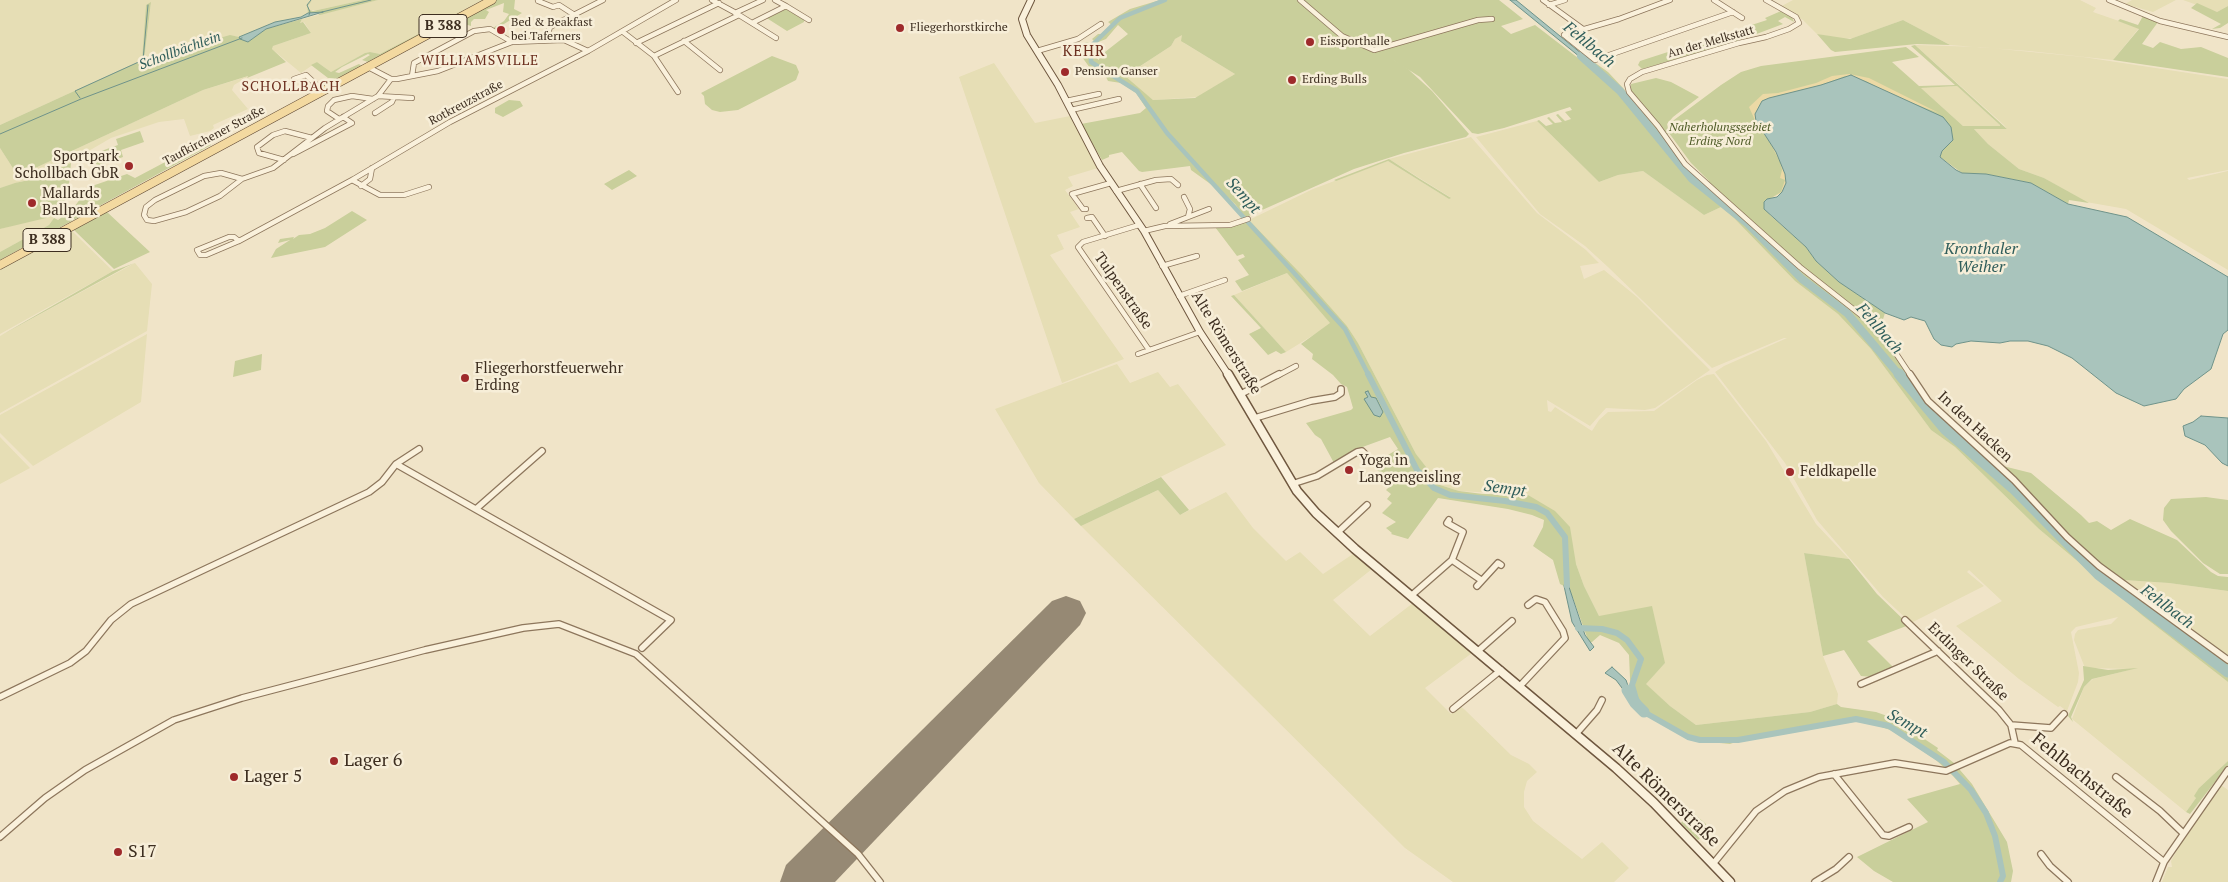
<!DOCTYPE html>
<meta charset="utf-8">
<style>
body{margin:0}
canvas{display:block;background:#f0e4c8}
</style>
<canvas width="2228" height="882"></canvas>
<script>
const c = document.querySelector('canvas').getContext('2d');
c.lineJoin = 'round';
function fill(path, color) {
  c.fillStyle = color;
  c.fill(path, 'evenodd');
}
function toPath(rows) {
  const path = new Path2D();
  for (const r of rows) {
    path.moveTo(r[0], r[1]);
    for (let i = 2; i < r.length; i += 2) path.lineTo(r[i], r[i + 1]);
  }
  return path;
}
function trace(path, color, width, dash) {
  c.strokeStyle = color;
  c.lineWidth = width;
  c.lineCap = dash ? 'butt' : 'round';
  c.setLineDash(dash || []);
  c.stroke(path);
}
function write(font, color, halo, rows, align = 'center') {
  c.font = font + ' "PT Serif",serif';
  c.lineWidth = 5;
  c.setLineDash([]);
  c.textBaseline = 'middle';
  c.strokeStyle = halo;
  c.fillStyle = color;
  for (const [text, x, y, turn = 0] of rows) {
    c.save();
    c.translate(x, y);
    c.rotate((+turn || 0) * Math.PI / 180);
    c.textAlign = isNaN(turn) ? turn : align;
    if (halo) c.strokeText(text, 0, 0);
    c.fillText(text, 0, 0);
    c.restore();
  }
}
const farmland = toPath([
 [0,0,363,0,317,10,310,10,308,3,308,13,304,16,275,22,239,37,230,36,144,60,151,3,146,5,142,60,0,125],
 [378,0,484,0,394,49,380,54,370,52,365,53,331,72,317,62,301,73,272,49,273,46,311,33,304,22,300,23,302,19],
 [1793,0,2080,0,2096,8,2093,12,2139,28,2113,60,2029,51,1950,45,1903,20,1853,38,1842,39,1817,34,1803,20,1780,7],
 [2132,0,2176,0,2153,12,2125,4],
 [2183,0,2228,0,2228,6,2217,12],
 [1182,34,1184,43,1235,74,1198,97,1153,100,1124,77,1171,46,1175,39],
 [1915,45,1980,47,2083,57,2228,79,2228,170,2187,178,2189,180,2228,171,2228,270,2126,209,2086,202,2044,178,2019,169,1988,144,1974,129,2007,129,2004,125],
 [994,63,1035,123,1070,116,1098,168,1068,177,1073,186,1065,190,1079,209,1070,212,1080,227,1057,235,1064,249,1050,255,1124,359,1062,383,959,77],
 [249,76,234,85,232,90,248,109,213,125,214,128,210,131,190,136,184,119,159,122,111,138,80,156,71,163,52,172,0,188,0,148,18,176,203,90],
 [1957,86,2001,126,1963,126,1921,88],
 [1537,121,1599,182,1618,175,1643,171,1704,215,1721,207,1734,218,1795,281,1838,314,1871,349,1931,430,1955,447,2039,529,2143,616,2228,682,2228,761,2199,788,2196,798,2186,812,2072,719,2084,687,2093,679,2133,669,2085,668,2074,640,2075,634,2078,630,2111,624,2118,617,2076,627,2071,632,2079,673,2078,682,2067,711,2060,706,2058,707,2019,679,1956,626,2002,601,1969,570,1967,572,1984,586,1911,623,1883,597,1817,520,1785,463,1715,372,1724,366,1787,338,1784,338,1712,368,1608,267,1585,246,1540,214,1476,137],
 [1471,137,1537,213,1586,250,1599,263,1580,266,1584,279,1604,270,1637,297,1710,370,1655,408,1645,410,1606,408,1590,426,1547,400,1548,411,1551,412,1555,407,1592,431,1599,420,1608,412,1654,411,1697,380,1707,375,1714,374,1766,441,1816,524,1849,559,1804,553,1823,656,1838,694,1837,704,1810,712,1696,725,1670,706,1645,684,1665,663,1599,616,1584,586,1576,564,1528,495,1459,491,1440,485,1427,470,1416,454,1358,343,1347,326,1302,275,1249,220,1313,189,1388,161,1449,199,1450,197,1389,159],
 [51,215,54,218,49,225,0,252,0,229],
 [71,230,113,271,0,334,0,268],
 [135,263,152,284,147,331,0,413,0,336],
 [1287,273,1331,324,1286,352,1234,295],
 [147,334,141,402,33,466,0,433,0,415],
 [1117,364,1130,383,1158,372,1170,387,1178,384,1226,445,1074,519,1039,483,995,409],
 [0,437,30,468,0,484],
 [1158,490,1180,515,1226,492,1253,528,1286,561,1300,552,1323,574,1353,554,1372,569,1333,600,1370,636,1413,603,1472,653,1425,688,1451,714,1461,707,1464,709,1511,755,1529,764,1537,772,1527,781,1524,792,1524,807,1533,821,1582,859,1602,842,1629,868,1614,882,1453,882,1405,848,1081,526],
 [2124,580,2169,583,2228,591,2228,658],
 [2221,785,2228,790,2228,882,2162,882,2168,867,2172,867,2171,861,2193,822]
]);
const green = toPath([
 [312,0,308,6,310,10,313,11,363,0,378,0,320,15,318,15,321,13,308,13,307,5],
 [484,0,368,62,362,60,370,55,368,54,342,67,335,72,339,73,359,64,362,66,336,79,328,78,311,65,317,62,331,72,365,53,370,52,380,54],
 [494,0,515,0,514,9,522,13,494,30,493,28,504,21,509,14,503,12,504,3,486,10,489,12,485,19,474,19,471,22,471,26,458,22],
 [1160,0,1499,0,1523,19,1501,26,1511,34,1535,25,1591,68,1594,62,1608,72,1624,89,1637,109,1643,112,1664,135,1704,184,1709,181,1691,163,1669,133,1672,131,1671,122,1674,120,1721,85,1741,72,1761,66,1906,47,1919,57,1892,62,1919,86,1955,85,1911,46,1915,45,2007,129,1974,129,1988,144,2019,169,2044,178,2089,203,2069,200,2068,204,2031,183,1986,174,1962,173,1940,157,1942,151,1953,140,1775,95,1769,139,1784,168,1786,183,1782,192,1764,202,1770,215,1806,247,1816,261,1839,282,1885,313,1878,335,1893,352,1921,397,1946,422,1972,443,2003,466,2031,473,2081,515,2089,523,2097,521,2111,530,2130,519,2177,540,2211,572,2218,576,2228,577,2228,591,2169,583,2124,580,2152,602,2132,593,2228,663,2228,682,2143,616,2039,529,1955,447,1931,430,1871,349,1838,314,1795,281,1734,218,1721,207,1704,215,1643,171,1618,175,1599,182,1537,121,1539,120,1546,126,1553,124,1547,118,1549,117,1555,123,1562,122,1556,115,1558,114,1565,121,1571,119,1565,112,1572,110,1570,107,1504,128,1478,134,1472,133,1420,77,1381,52,1409,70,1432,91,1469,134,1466,137,1404,153,1354,169,1242,219,1241,212,1235,204,1223,193,1191,170,1190,166,1142,172,1139,171,1122,152,1109,155,1109,157,1102,160,1081,124,1140,113,1146,108,1136,93,1121,83,1108,81,1106,77,1090,68,1082,57,1081,44,1087,42,1091,44,1095,48,1095,57,1099,60,1099,57,1105,56,1105,52,1128,34,1118,25,1106,39,1096,43,1092,39,1098,34,1105,34,1113,26,1108,22,1130,9],
 [1182,35,1181,41,1235,74,1195,98,1153,100,1125,76,1171,46,1175,39],
 [1957,86,2000,125,2000,126,1963,126,1921,88],
 [151,2,144,60,230,35,239,37,248,42,266,29,302,19,300,23,303,22,311,33,273,46,272,49,286,62,247,78,248,76,203,90,18,176,0,148,0,125,142,60,146,5],
 [2197,3,2217,12,2228,6,2228,23,2220,28,2212,29,2221,24,2191,8],
 [782,9,787,9,804,20,804,22,787,31,765,17],
 [1781,11,1792,17,1794,22,1785,17,1778,21,1783,24,1730,44,1642,69,1638,65,1640,61,1767,20,1765,18],
 [2143,16,2158,22,2142,44,2153,48,2160,42,2181,49,2201,47,2228,58,2228,77,2113,60,2139,29,2118,21,2120,19,2138,25],
 [1903,20,1950,45,1917,44,1835,52,1831,50,1817,34,1850,39],
 [772,56,796,65,799,72,796,80,738,110,720,112,712,110,705,104,704,96,701,93],
 [1656,78,1671,82,1699,97,1673,117,1667,124,1669,133,1667,135,1631,91,1631,84],
 [509,100,520,101,523,106,503,117,495,113,495,108],
 [140,131,144,142,121,150,123,157,97,166,93,154,118,145,116,139],
 [209,141,211,145,202,150,0,260,0,252,49,225,54,218,58,220,72,210,89,187,127,174,135,178,203,142],
 [1389,159,1420,179,1451,198,1449,199,1388,161,1336,181,1334,180],
 [71,163,68,195,59,211,46,218,0,229,0,188,15,183,38,178],
 [629,170,637,176,612,190,604,184],
 [352,211,367,220,325,247,271,258,276,249,290,240,278,243,280,239,294,237,293,239,299,235,310,234,325,228],
 [107,212,150,252,114,269,74,230],
 [1249,220,1302,275,1347,326,1358,343,1416,454,1440,485,1459,491,1483,494,1528,495,1555,511,1570,527,1576,564,1584,586,1599,616,1652,606,1665,663,1646,684,1670,706,1696,725,1810,712,1837,704,1841,707,1876,712,1893,718,1938,748,1937,750,1954,763,1972,784,2007,842,2013,871,2011,882,1893,882,1874,871,1857,857,1928,822,1907,799,1960,784,1953,776,1936,760,1893,731,1867,722,1836,720,1759,734,1730,744,1699,741,1644,714,1631,702,1629,655,1619,643,1600,635,1592,642,1590,643,1588,640,1573,598,1564,586,1560,584,1553,560,1533,546,1543,527,1544,520,1532,515,1508,509,1438,498,1408,539,1391,534,1392,533,1386,528,1396,522,1382,513,1392,503,1387,499,1391,494,1386,490,1393,483,1371,465,1398,449,1390,437,1357,449,1334,463,1321,439,1315,435,1306,423,1351,410,1353,408,1347,387,1341,384,1333,375,1312,359,1313,354,1301,344,1330,323,1287,273,1242,291,1235,281,1249,275,1238,260,1245,257,1243,254,1237,256,1215,227],
 [135,263,126,267,0,336,113,271],
 [1234,295,1286,352,1281,354,1276,351,1268,355,1249,334,1261,328,1231,296],
 [262,354,261,370,233,377,235,361],
 [1161,477,1189,510,1180,515,1158,490,1081,526,1074,519],
 [2206,497,2228,500,2228,574,2220,574,2203,563,2171,531,2163,520,2164,508,2171,499],
 [1804,553,1849,559,1877,594,1909,625,1867,641,1893,667,1873,677,1861,676,1844,650,1823,656],
 [2083,666,2108,670,2138,668,2092,679,2084,687,2081,694,2071,717,2073,722,2068,716,2084,680],
 [2228,761,2228,765,2190,814,2186,812,2196,798,2194,796,2199,788],
 [1690,810,1706,824,1707,831,1698,840,1681,823]
]);
const sand = toPath([
 [1849,74,1869,78,1939,113,1896,97,1866,81,1845,76,1821,85,1762,101,1762,131,1769,139,1784,168,1786,179,1786,183,1782,192,1766,201,1781,192,1785,180,1780,178,1782,170,1780,162,1768,139,1758,127,1749,107,1763,94,1778,93,1816,83,1832,76]
]);
const water = toPath([
 [1510,0,1516,0,1593,63,1591,66,1510,0],
 [323,12,266,29,248,42,240,39,239,37,275,22,301,17,308,13,323,12],
 [1851,75,1943,117,1951,127,1953,140,1942,151,1940,157,1956,170,1962,173,1986,174,2031,183,2068,204,2127,217,2228,277,2228,330,2223,334,2211,369,2184,389,2176,399,2144,406,2116,393,2072,358,2048,346,2028,341,2010,341,2000,343,1971,341,1956,344,1952,347,1941,345,1934,339,1925,321,1911,317,1904,320,1885,313,1839,282,1816,261,1806,247,1764,209,1764,202,1767,199,1777,197,1782,192,1786,183,1785,174,1776,152,1756,121,1755,114,1762,101,1769,98,1821,85,1851,75],
 [1368,391,1371,397,1376,398,1383,412,1380,417,1374,415,1364,399,1368,397,1365,392,1368,391],
 [2201,416,2228,418,2228,466,2222,463,2205,445,2185,436,2183,426,2193,422,2201,416],
 [1566,578,1585,635,1594,647,1590,651,1572,622,1564,586,1566,578],
 [1612,667,1626,680,1633,700,1628,696,1616,680,1605,673,1612,667]
]);
const stream = toPath([
 [322,12,371,0],
 [309,15,310,12,307,5,311,0],
 [80,98,75,91,143,60,148,5],
 [0,134,81,99,242,38]
]);
const canalFar1 = toPath([
 [1165,0,1120,18,1091,46,1091,62,1137,91,1167,133,1345,329,1369,376]
]);
const canal = toPath([
 [1368,374,1417,470,1434,488,1450,495,1505,501,1536,507,1547,513,1565,537,1567,586],
 [1578,628,1602,629,1617,633,1627,640,1641,659,1632,685,1636,699,1644,712,1688,737,1700,740,1738,740,1856,719,1889,726,1944,762,1971,790,1986,813,1995,836,2003,876,2000,882]
]);
const riverFar1 = toPath([
 [1581,56,1620,91,1692,179,1748,224,1802,279,1847,313,1900,376]
]);
const river = toPath([
 [1899,374,1945,429,2013,488,2098,574,2228,672],
 [1627,690,1635,703,1644,712]
]);
const runway = toPath([
 [1066,596,1080,601,1086,613,1080,625,835,882,780,882,786,865,1052,601,1066,596]
]);
const streetFar1 = toPath([
 [540,0,538,1,553,7,559,5,573,14],
 [712,0,736,13],
 [775,0,786,6],
 [1300,0,1342,36,1374,50,1478,20,1492,19],
 [1543,0,1583,29],
 [1714,0,1742,18],
 [1766,0,1796,17,1799,23,1789,29,1766,37,1739,43,1642,72,1630,79,1627,84,1629,92,1658,126,1685,164,1800,267,1871,323,1895,352,1911,376],
 [2109,0,2160,21,2228,37],
 [1549,5,1565,0],
 [735,13,763,0],
 [752,23,786,6,809,20],
 [623,32,654,56],
 [1564,35,1595,60,1733,12],
 [1564,35,1619,19,1670,0],
 [546,40,550,27,603,0],
 [684,41,720,70],
 [636,43,719,3],
 [1037,51,1078,39,1101,24],
 [368,67,391,79,397,79,438,71,512,42,564,40,588,51],
 [412,76,414,63,474,31,490,29,512,42],
 [294,79,306,75,323,91],
 [678,92,654,56,739,15,776,38],
 [378,96,412,98],
 [1066,101,1099,94],
 [1071,110,1119,99],
 [375,113,392,102,394,97],
 [339,119,327,111,328,106,334,100,352,96,373,99],
 [293,154,352,123,343,117],
 [284,160,259,153,257,147,273,135,285,131,312,138],
 [221,173,242,179,220,196,186,212,154,221,147,220,144,215,146,207,155,200,204,176,221,173],
 [242,179,273,168,325,128,378,96,391,79],
 [352,180,380,195,404,195,429,187],
 [1140,184,1156,208],
 [361,186,370,179,372,168],
 [1116,191,1156,180,1171,179,1178,185],
 [1184,197,1190,209,1188,217],
 [1086,209,1083,209,1072,194,1111,183],
 [1087,218,1092,217,1105,236],
 [1170,224,1209,209],
 [1139,225,1083,242,1078,247,1149,350],
 [1144,231,1165,226,1230,225,1248,219],
 [229,237,234,237,239,241,206,255,200,255,197,250,229,237],
 [239,241,352,180,450,122,588,51,676,0],
 [1162,266,1197,256],
 [1179,296,1225,280],
 [1138,354,1200,332],
 [1277,376,1296,366]
]);
const street = toPath([
 [1910,374,1928,401,2014,480,2067,537,2099,566,2228,660],
 [1241,394,1279,374],
 [1255,418,1311,401,1335,397,1341,393,1341,389],
 [396,464,419,449],
 [1292,484,1317,476,1357,452,1362,451,1366,455],
 [476,509,542,451],
 [1337,533,1367,505],
 [1452,560,1481,580],
 [1477,586,1498,563,1501,565],
 [1412,595,1452,560,1463,532,1447,523,1449,520],
 [1905,620,1999,710,2011,725,2015,743],
 [1478,651,1512,621],
 [1861,684,1938,651],
 [1520,686,1565,638,1563,631,1545,602,1536,599,1528,605],
 [0,697,70,663,86,651,111,620,131,604,369,492,382,482,396,464,671,620,642,648],
 [1453,709,1501,670],
 [2011,725,2051,728,2064,714],
 [1576,734,1597,710,1602,700],
 [1834,774,1883,835,1889,836,1909,827],
 [2116,777,2160,811,2183,833],
 [0,837,45,798,85,770,174,720,242,698,425,650,523,628,559,624,636,654,858,854,880,882],
 [2041,854,2050,866,2068,882],
 [1713,864,1756,811,1785,791,1819,777,1895,763,1946,771,2010,743,2021,745,2164,862],
 [1815,882,1836,869,1849,857],
 [2156,882,2164,862,2228,770]
]);
const secondaryFar1 = toPath([
 [1031,0,1022,19,1027,35,1058,85,1100,166,1144,231,1200,332,1229,376]
]);
const secondary = toPath([
 [1228,374,1297,491,1316,513,1355,549,1616,768,1654,803,1730,882]
]);
const primary = toPath([
 [0,265,492,0]
]);
const markers = [
 [900,28,5,"#9e2a2b"],
 [501,30,5,"#9e2a2b"],
 [1310,42,5,"#9e2a2b"],
 [1065,72,5,"#9e2a2b"],
 [1292,80,5,"#9e2a2b"],
 [129,166,5,"#9e2a2b"],
 [32,203,5,"#9e2a2b"],
 [465,378,5,"#9e2a2b"],
 [1349,470,5,"#9e2a2b"],
 [1790,472,5,"#9e2a2b"],
 [334,761,5,"#9e2a2b"],
 [234,777,5,"#9e2a2b"],
 [118,852,5,"#9e2a2b"]
];
const farPoinames = [
 ["Bed & Beakfast",511,23],
 ["bei Taferners",511,37],
 ["Fliegerhorstkirche",910,28],
 ["Eissporthalle",1320,42],
 ["Pension Ganser",1075,72],
 ["Erding Bulls",1302,80]
];
const farStreetnames = [
 ["An der Melkstatt",1711,42,-16],
 ["Rotkreuzstraße",466,103,-28],
 ["Taufkirchener Straße",214,136,-28]
];
const farParknames = [
 ["Naherholungsgebiet",1720,128],
 ["Erding Nord",1720,142]
];
const shields = [
 [443,26,48],
 [47,240,48]
];
const shieldNames = [
 ["B 388",443,26],
 ["B 388",47,240]
];
const farWaternames = [
 ["Schollbächlein",180,51,-20]
];
const farNeighbourhoodnames = [
 ["WILLIAMSVILLE",480,61],
 ["SCHOLLBACH",291,87]
];
const farQuarternames = [
 ["KEHR",1084,52]
];
const poiNames = [
 ["Sportpark",119,157,"right"],
 ["Schollbach GbR",119,174,"right"],
 ["Mallards",42,194],
 ["Ballpark",42,211],
 ["Fliegerhorstfeuerwehr",475,369],
 ["Erding",475,386],
 ["Yoga in",1359,461],
 ["Langengeisling",1359,478],
 ["Feldkapelle",1800,472]
];
const streetNames = [
 ["Tulpenstraße",1123,291,55],
 ["Alte Römerstraße",1226,343,58],
 ["In den Hacken",1975,427,43],
 ["Erdinger Straße",1968,662,44]
];
const waterNames = [
 ["Fehlbach",1589,45,40],
 ["Sempt",1243,196,48],
 ["Kronthaler",1981,249],
 ["Weiher",1981,267],
 ["Fehlbach",1879,329,49],
 ["Sempt",1505,489,8],
 ["Fehlbach",2167,607,37],
 ["Sempt",1907,724,29]
];
const nearPoinames = [
 ["Lager 6",344,761],
 ["Lager 5",244,777],
 ["S17",128,852]
];
const nearStreetnames = [
 ["Fehlbachstraße",2082,776,39],
 ["Alte Römerstraße",1666,795,44]
];
fill(farmland, '#e6deb5');
fill(green, '#c9cf9b');
fill(sand, '#ecd9a5');
fill(water, '#a9c4bc');
trace(water, '#6f938a', 1);
trace(stream, '#6f938a', 1);
trace(canalFar1, '#a9c4bc', 4.5);
trace(canal, '#a9c4bc', 6);
trace(riverFar1, '#a9c4bc', 8);
trace(river, '#a9c4bc', 11);
fill(runway, '#968974');
trace(streetFar1, '#8d765c', 6);
trace(street, '#8d765c', 8);
trace(secondaryFar1, '#6f573f', 8);
trace(secondary, '#6f573f', 11);
trace(primary, '#5b4430', 9);
trace(streetFar1, '#faf1dc', 4.5);
trace(street, '#faf1dc', 5.5);
trace(secondaryFar1, '#faf1dc', 6);
trace(secondary, '#faf1dc', 8);
trace(primary, '#f3d9a0', 8);
for (const [x, y, r, color] of markers) {
  const dot = new Path2D();
  dot.arc(x, y, r, 0, 2 * Math.PI);
  c.fillStyle = color;
  c.fill(dot);
  trace(dot, '#f7eed8', 2);
}
write('12px', '#3d2e20', '#f7eed8', farPoinames, 'left');
write('12px', '#3d2e20', '#f7eed8', farStreetnames);
write('italic 12px', '#4d5a26', '#f7eed8', farParknames);
for (const [x, y, w] of shields) {
  const box = new Path2D();
  box.roundRect(x - w / 2, y - 11.5, w, 23, 4);
  c.fillStyle = '#f7eed8';
  c.fill(box);
  trace(box, '#3d2e20', 1);
}
write('bold 14px', '#3d2e20', null, shieldNames);
write('italic 14px', '#2f5d5a', '#f7eed8', farWaternames);
c.letterSpacing = '1px';
write('14px', '#6b2e1e', '#f7eed8', farNeighbourhoodnames);
c.letterSpacing = '0px';
c.letterSpacing = '1px';
write('15px', '#6b2e1e', '#f7eed8', farQuarternames);
c.letterSpacing = '0px';
write('15px', '#3d2e20', '#f7eed8', poiNames, 'left');
write('15px', '#3d2e20', '#f7eed8', streetNames);
write('italic 16px', '#2f5d5a', '#f7eed8', waterNames);
write('18px', '#3d2e20', '#f7eed8', nearPoinames, 'left');
write('18px', '#3d2e20', '#f7eed8', nearStreetnames);
</script>
